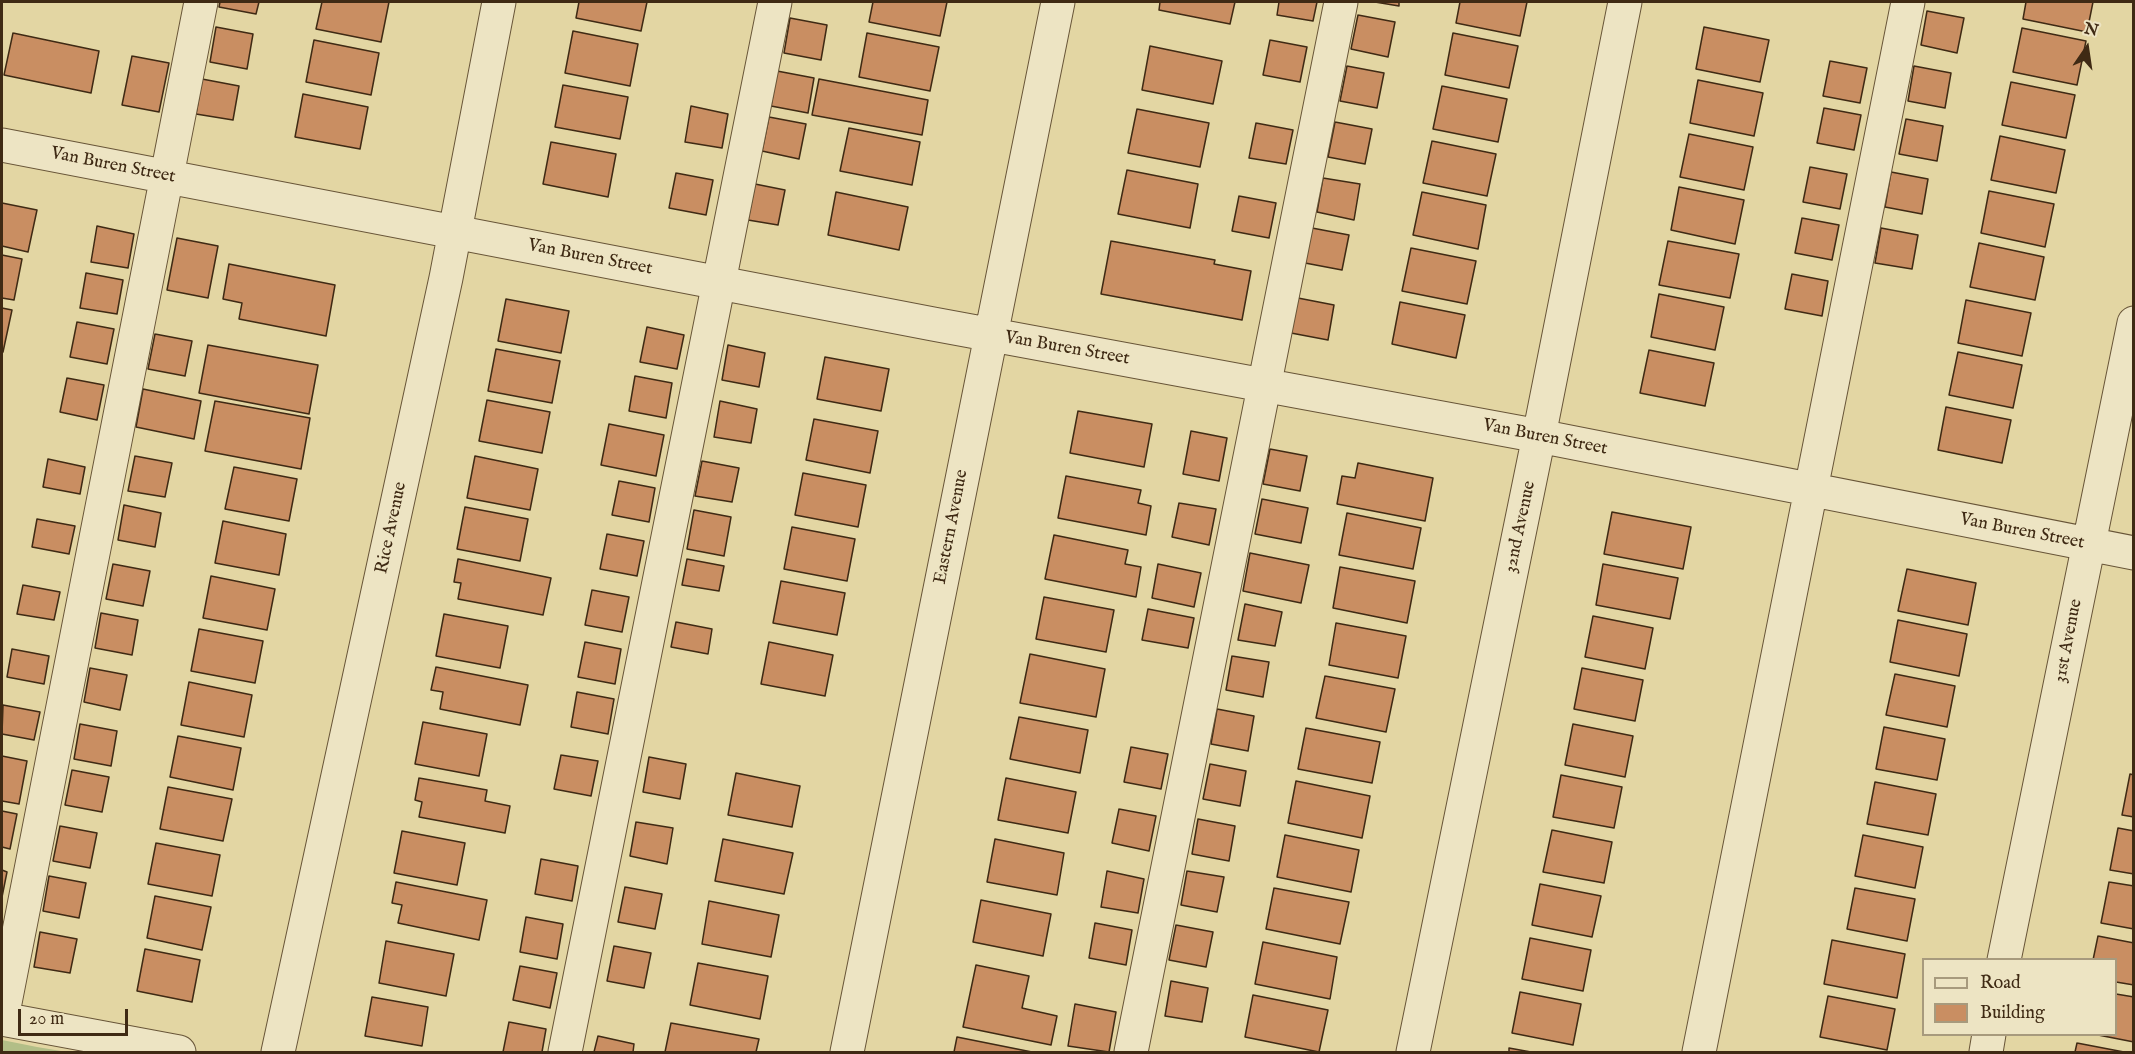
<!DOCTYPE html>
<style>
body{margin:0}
#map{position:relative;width:2135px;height:1054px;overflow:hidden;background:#e3d6a3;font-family:"IM FELL English",serif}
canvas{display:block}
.frame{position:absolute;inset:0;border:3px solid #3f2a14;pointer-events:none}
.legend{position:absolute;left:1922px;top:958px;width:195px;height:78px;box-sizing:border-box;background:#ede4c3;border:2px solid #a79a7d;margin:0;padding:8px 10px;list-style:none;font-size:18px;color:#3f2a14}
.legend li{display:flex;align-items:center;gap:12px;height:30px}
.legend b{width:30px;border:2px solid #a79a7d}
.north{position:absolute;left:2057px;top:18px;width:60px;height:60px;-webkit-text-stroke:4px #ede4c3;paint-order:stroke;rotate:13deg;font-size:16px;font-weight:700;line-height:24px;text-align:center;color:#3f2a14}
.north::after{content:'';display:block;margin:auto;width:21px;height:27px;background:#3f2a14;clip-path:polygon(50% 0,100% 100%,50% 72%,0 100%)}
.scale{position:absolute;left:18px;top:1009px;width:110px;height:27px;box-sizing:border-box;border:3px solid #3f2a14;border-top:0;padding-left:8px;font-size:18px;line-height:21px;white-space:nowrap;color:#3f2a14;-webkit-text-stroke:4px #ede4c3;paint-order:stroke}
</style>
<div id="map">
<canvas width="2135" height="1054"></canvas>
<div class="frame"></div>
<ul class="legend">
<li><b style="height:8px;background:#ede4c3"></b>Road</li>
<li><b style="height:16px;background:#c98e62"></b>Building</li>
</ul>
<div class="north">N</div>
<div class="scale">20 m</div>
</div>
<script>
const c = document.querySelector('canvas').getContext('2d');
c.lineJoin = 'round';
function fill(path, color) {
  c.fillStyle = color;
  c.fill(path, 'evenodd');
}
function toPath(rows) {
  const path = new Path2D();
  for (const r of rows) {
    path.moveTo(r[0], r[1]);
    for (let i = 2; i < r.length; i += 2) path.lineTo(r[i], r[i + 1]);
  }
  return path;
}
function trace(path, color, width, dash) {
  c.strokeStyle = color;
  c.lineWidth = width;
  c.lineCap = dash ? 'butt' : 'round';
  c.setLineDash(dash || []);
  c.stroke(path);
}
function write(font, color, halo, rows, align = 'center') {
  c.font = font + ' "IM FELL English",serif';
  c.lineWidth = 4.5;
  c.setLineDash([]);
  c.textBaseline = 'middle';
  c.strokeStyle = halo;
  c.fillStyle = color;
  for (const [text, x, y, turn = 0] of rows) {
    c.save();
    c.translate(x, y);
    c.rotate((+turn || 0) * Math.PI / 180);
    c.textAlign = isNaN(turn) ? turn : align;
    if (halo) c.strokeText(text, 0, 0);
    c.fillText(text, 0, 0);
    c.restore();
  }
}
const green = toPath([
 [2,1040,37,1047,67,1052,2,1052]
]);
const building = toPath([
 [220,2,259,2,256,14,219,7,220,2],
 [322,2,389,2,381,42,316,29,322,2],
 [579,2,647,2,641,31,576,18,579,2],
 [873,2,947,2,940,36,869,22,873,2],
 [1160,2,1235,2,1230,24,1159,10,1160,2],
 [1279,2,1317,2,1313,21,1277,15,1279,2],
 [1375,2,1399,2,1399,6,1375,2],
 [1460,2,1527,2,1520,36,1456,23,1460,2],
 [2026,2,2093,2,2087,32,2023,19,2026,2],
 [1927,11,1964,18,1957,53,1921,45,1927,11],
 [1358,15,1395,22,1388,57,1351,49,1358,15],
 [790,18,827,25,821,60,784,53,790,18],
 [216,27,253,34,247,69,210,62,216,27],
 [1704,27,1769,40,1760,82,1696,69,1704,27],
 [2022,28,2086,41,2077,85,2013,72,2022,28],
 [573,31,638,44,630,86,565,73,573,31],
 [13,33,99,51,91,93,4,75,13,33],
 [867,33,939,47,930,91,859,77,867,33],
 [1453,33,1518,46,1509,88,1445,75,1453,33],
 [314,40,379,53,371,95,306,82,314,40],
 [1270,40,1307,47,1300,82,1263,75,1270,40],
 [1150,46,1222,61,1213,104,1142,90,1150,46],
 [132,56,169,63,159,112,122,105,132,56],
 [1830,61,1867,68,1860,103,1823,96,1830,61],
 [1347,66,1384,73,1377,108,1340,101,1347,66],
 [1914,66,1951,73,1945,108,1908,101,1914,66],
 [777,71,814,78,808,113,771,106,777,71],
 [202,79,239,86,233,120,196,114,202,79],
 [819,79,928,100,922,135,812,115,819,79],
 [1698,80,1763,93,1754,136,1690,123,1698,80],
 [2011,82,2075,95,2066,138,2002,125,2011,82],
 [563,85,628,97,620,139,555,127,563,85],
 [1442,86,1507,99,1498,142,1433,129,1442,86],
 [303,94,368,107,360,149,295,137,303,94],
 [691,106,728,114,722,148,685,142,691,106],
 [1824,108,1861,115,1854,150,1817,143,1824,108],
 [1137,109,1209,123,1200,167,1128,153,1137,109],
 [769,117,806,124,799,159,762,151,769,117],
 [1906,119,1943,126,1937,161,1899,154,1906,119],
 [1335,122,1372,129,1365,164,1328,157,1335,122],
 [1256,123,1293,130,1286,164,1249,158,1256,123],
 [849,128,920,142,912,185,840,171,849,128],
 [1689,134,1753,147,1744,190,1680,177,1689,134],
 [2000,136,2065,150,2056,193,1991,180,2000,136],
 [1432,141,1496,154,1487,196,1423,183,1432,141],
 [551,142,616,154,608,197,543,184,551,142],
 [1810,167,1847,174,1840,209,1803,202,1810,167],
 [1127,170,1198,184,1190,228,1118,214,1127,170],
 [1891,172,1928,179,1922,214,1885,207,1891,172],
 [676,173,713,180,706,215,669,208,676,173],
 [1323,178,1360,184,1354,220,1317,212,1323,178],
 [755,184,785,190,778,225,748,220,755,184],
 [1679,187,1744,200,1735,244,1671,230,1679,187],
 [1989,191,2054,204,2045,247,1981,233,1989,191],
 [836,192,908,207,899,250,828,235,836,192],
 [1422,192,1486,205,1478,249,1413,235,1422,192],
 [1239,196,1276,203,1269,238,1232,231,1239,196],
 [2,203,37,210,28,252,2,246,2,203],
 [1802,218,1839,225,1832,260,1795,253,1802,218],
 [97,226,134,234,128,268,91,262,97,226],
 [1312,228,1349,235,1342,270,1305,263,1312,228],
 [1881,228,1918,235,1912,269,1875,263,1881,228],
 [177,238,218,246,208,298,167,290,177,238],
 [1111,241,1215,260,1214,264,1251,271,1242,320,1101,294,1111,241],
 [1668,241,1739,254,1730,298,1659,285,1668,241],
 [1979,243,2044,257,2035,300,1970,287,1979,243],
 [1411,248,1476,261,1467,304,1402,291,1411,248],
 [2,255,22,259,14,300,2,298,2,255],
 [229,264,335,285,326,336,239,319,242,303,223,299,229,264],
 [86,273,123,280,117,314,80,308,86,273],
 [1792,274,1828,281,1822,316,1785,309,1792,274],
 [1659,294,1724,307,1715,350,1651,337,1659,294],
 [1298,298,1334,305,1328,340,1291,333,1298,298],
 [506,299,569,311,561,353,498,341,506,299],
 [1966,300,2031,313,2022,356,1958,343,1966,300],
 [1400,302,1465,315,1456,358,1392,344,1400,302],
 [2,308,12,310,3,352,2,352,2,308],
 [77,322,114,329,107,364,70,357,77,322],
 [647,327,684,335,677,369,640,362,647,327],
 [155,334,192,341,185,376,148,369,155,334],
 [208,345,318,365,309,414,199,393,208,345],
 [728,345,765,353,759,387,722,380,728,345],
 [496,349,560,361,552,403,488,391,496,349],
 [1649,350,1714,363,1705,406,1640,393,1649,350],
 [1958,352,2022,365,2013,408,1949,395,1958,352],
 [825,357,889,369,881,411,817,399,825,357],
 [635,376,672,383,666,418,629,411,635,376],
 [67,378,104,385,97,420,60,412,67,378],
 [143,389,201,401,194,439,136,427,143,389],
 [487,400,550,412,542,453,479,441,487,400],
 [215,401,310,418,301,469,205,451,215,401],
 [720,401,757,409,751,443,714,437,720,401],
 [1946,407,2011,420,2002,463,1938,450,1946,407],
 [1078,411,1152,424,1144,467,1070,453,1078,411],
 [814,419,878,431,870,473,806,460,814,419],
 [609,424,664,435,656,476,601,465,609,424],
 [1191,431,1227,438,1219,481,1183,474,1191,431],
 [1270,449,1307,456,1300,491,1263,484,1270,449],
 [135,456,172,463,165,497,128,491,135,456],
 [475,456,538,469,530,510,467,498,475,456],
 [48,459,85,467,80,494,43,487,48,459],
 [702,461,739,468,732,502,695,496,702,461],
 [1358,463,1433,478,1425,521,1337,504,1342,476,1355,478,1358,463],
 [234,467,297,479,289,521,225,509,234,467],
 [803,473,866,485,858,527,795,515,803,473],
 [1066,476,1141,490,1138,503,1151,506,1146,535,1058,518,1066,476],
 [619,481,655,488,649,522,612,515,619,481],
 [1262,499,1308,508,1301,543,1255,534,1262,499],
 [1179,503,1216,509,1209,545,1172,537,1179,503],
 [124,505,161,513,155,547,118,540,124,505],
 [465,507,528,519,520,561,457,549,465,507],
 [694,510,731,517,724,556,687,549,694,510],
 [1612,512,1691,527,1683,569,1604,554,1612,512],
 [1347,513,1421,528,1413,569,1339,555,1347,513],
 [37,519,75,526,69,554,32,547,37,519],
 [223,521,286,534,279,575,215,563,223,521],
 [792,527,855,539,847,581,784,569,792,527],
 [607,534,644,541,637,576,600,569,607,534],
 [1054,535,1128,550,1125,564,1141,567,1136,597,1045,579,1054,535],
 [1250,553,1309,565,1301,603,1243,591,1250,553],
 [458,559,551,578,543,615,458,599,461,583,454,582,458,559],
 [687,559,724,566,719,591,682,585,687,559],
 [113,564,150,571,143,606,106,599,113,564],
 [1158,564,1201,573,1194,607,1152,598,1158,564],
 [1603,564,1678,578,1670,619,1596,605,1603,564],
 [1340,567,1415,581,1407,623,1333,608,1340,567],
 [1907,569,1976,583,1968,625,1898,611,1907,569],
 [211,576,275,589,267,630,203,618,211,576],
 [781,581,845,593,837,635,773,623,781,581],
 [23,585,60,592,54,620,17,614,23,585],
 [592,590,629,597,622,632,585,625,592,590],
 [1044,597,1114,610,1106,652,1036,639,1044,597],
 [1245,604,1282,612,1275,646,1238,640,1245,604],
 [1148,609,1194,618,1188,648,1142,640,1148,609],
 [101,613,138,620,132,655,95,648,101,613],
 [444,614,508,626,500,668,436,656,444,614],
 [1593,616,1653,628,1645,669,1585,657,1593,616],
 [1898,620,1967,634,1959,676,1890,662,1898,620],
 [676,622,712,629,708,654,671,647,676,622],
 [1336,623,1406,636,1398,678,1329,665,1336,623],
 [199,629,263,641,255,683,191,671,199,629],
 [585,642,621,649,615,684,578,677,585,642],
 [769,642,833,655,825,696,761,684,769,642],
 [12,649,49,656,44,684,7,677,12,649],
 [1030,654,1105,669,1096,717,1020,703,1030,654],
 [1232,656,1269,662,1263,697,1226,690,1232,656],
 [436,667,528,685,520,725,440,709,443,692,431,690,436,667],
 [90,668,127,675,120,710,84,702,90,668],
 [1582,668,1643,680,1635,721,1574,709,1582,668],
 [1895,674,1955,686,1947,727,1886,715,1895,674],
 [1325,676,1395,689,1386,732,1316,718,1325,676],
 [189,682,252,695,244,737,181,725,189,682],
 [577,692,614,699,608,734,571,727,577,692],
 [3,705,40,712,34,740,2,734,3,705],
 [1217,709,1254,716,1248,751,1211,744,1217,709],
 [1019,717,1088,730,1080,773,1010,759,1019,717],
 [423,722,487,734,479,776,415,764,423,722],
 [80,724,117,731,111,766,74,759,80,724],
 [1573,724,1633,736,1625,777,1565,765,1573,724],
 [1884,727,1945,739,1937,780,1876,769,1884,727],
 [1306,728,1380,742,1372,783,1298,769,1306,728],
 [178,736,241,748,233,790,170,777,178,736],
 [1131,747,1168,754,1161,789,1124,782,1131,747],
 [561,755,598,761,591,796,554,789,561,755],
 [2,756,27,761,19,804,2,801,2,756],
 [649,757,686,764,680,799,643,792,649,757],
 [1210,764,1246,771,1240,806,1203,799,1210,764],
 [72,770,109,777,102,812,65,805,72,770],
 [736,773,800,786,792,827,728,815,736,773],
 [2130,774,2134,775,2134,817,2122,815,2130,774],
 [1561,775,1622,787,1614,828,1553,817,1561,775],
 [419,778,487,790,485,801,510,806,505,833,419,817,422,802,415,800,419,778],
 [1006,778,1076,792,1068,833,998,820,1006,778],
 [1296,781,1370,796,1362,838,1288,823,1296,781],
 [1875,782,1936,794,1928,835,1867,824,1875,782],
 [168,787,232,799,223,841,160,829,168,787],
 [1119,809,1156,816,1149,851,1112,843,1119,809],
 [2,811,17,814,10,849,2,847,2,811],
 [1198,819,1235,826,1229,861,1192,854,1198,819],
 [636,822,673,828,667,864,630,856,636,822],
 [60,826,97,833,90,868,53,861,60,826],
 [2118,828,2134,831,2134,874,2110,870,2118,828],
 [1552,830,1612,842,1604,883,1543,872,1552,830],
 [402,831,465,843,457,885,394,873,402,831],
 [1285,835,1359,850,1351,892,1277,877,1285,835],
 [1863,835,1923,847,1915,888,1855,876,1863,835],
 [723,839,793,853,784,894,715,881,723,839],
 [995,839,1064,853,1057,895,987,882,995,839],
 [156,843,220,855,212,896,148,884,156,843],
 [541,859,578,866,572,901,535,894,541,859],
 [2,870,7,872,2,897,2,870],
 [1107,871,1144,879,1138,913,1101,907,1107,871],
 [1187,871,1224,877,1217,912,1181,905,1187,871],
 [49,876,86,883,79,918,43,911,49,876],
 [396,882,487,900,479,940,398,923,402,905,392,903,396,882],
 [2109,882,2134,886,2134,929,2101,923,2109,882],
 [1540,884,1601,896,1592,937,1532,925,1540,884],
 [625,887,662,894,655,929,618,922,625,887],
 [1274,888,1349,902,1340,944,1266,929,1274,888],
 [1855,888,1915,899,1907,941,1847,929,1855,888],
 [155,896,211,907,202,950,147,938,155,896],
 [981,900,1051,914,1043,956,973,942,981,900],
 [709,901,779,915,771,957,702,944,709,901],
 [526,917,563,924,557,959,520,952,526,917],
 [1095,923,1132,930,1126,965,1089,958,1095,923],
 [1176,925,1213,932,1206,967,1169,960,1176,925],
 [40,932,77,939,70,973,34,967,40,932],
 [2098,936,2134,943,2134,985,2116,982,2116,960,2093,960,2098,936],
 [1530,938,1591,950,1583,991,1522,979,1530,938],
 [1832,940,1905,954,1897,998,1824,984,1832,940],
 [386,941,454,954,446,996,379,983,386,941],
 [1263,942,1337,957,1330,999,1255,984,1263,942],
 [614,946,651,953,644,988,607,981,614,946],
 [145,949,200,960,192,1002,137,991,145,949],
 [698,963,768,976,760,1019,690,1005,698,963],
 [976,965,1029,976,1022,1008,1057,1016,1051,1045,963,1027,976,965],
 [520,966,557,973,550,1008,513,1000,520,966],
 [1171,981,1208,988,1202,1022,1165,1016,1171,981],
 [1520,992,1581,1004,1573,1045,1512,1033,1520,992],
 [2116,994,2134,997,2134,1042,2093,1034,2116,1034,2116,994],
 [1253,995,1328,1010,1319,1052,1245,1037,1253,995],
 [1828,996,1895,1009,1887,1050,1820,1037,1828,996],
 [372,997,428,1007,422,1046,365,1036,372,997],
 [1075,1004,1116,1012,1109,1052,1068,1046,1075,1004],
 [509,1022,546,1029,542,1052,503,1052,509,1022],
 [671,1023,759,1039,756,1052,665,1052,671,1023],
 [598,1036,634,1044,633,1052,594,1052,598,1036],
 [957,1037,1032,1052,954,1052,957,1037],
 [2077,1043,2124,1052,2075,1052,2077,1043],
 [1509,1048,1531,1052,1509,1052,1509,1048]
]);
const minor = toPath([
 [2,145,933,324,1539,436,2134,553],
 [2004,960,2134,323],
 [2,1018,201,2],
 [2,1019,179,1052],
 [278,1052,446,278,499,2],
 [565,1052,775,2],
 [847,1052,1058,2],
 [1131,1052,1341,2],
 [1413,1052,1539,436,1625,2],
 [1699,1052,1908,2],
 [1986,1052,1989,1034]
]);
const streetNames = [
 ["Van Buren Street",113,166,11],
 ["Van Buren Street",590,258,11],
 ["Van Buren Street",1067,349,10],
 ["Van Buren Street",1545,438,11],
 ["Eastern Avenue",952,527,-79],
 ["32nd Avenue",1521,527,-78],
 ["Rice Avenue",392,528,-78],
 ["Van Buren Street",2022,532,11],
 ["31st Avenue",2069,641,-79]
];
fill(green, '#b2be87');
fill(building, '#c98e62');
trace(building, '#3f2a14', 1.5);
trace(minor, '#685538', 35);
trace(minor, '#ede4c3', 33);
write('18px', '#3f2a14', '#ede4c3', streetNames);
</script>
